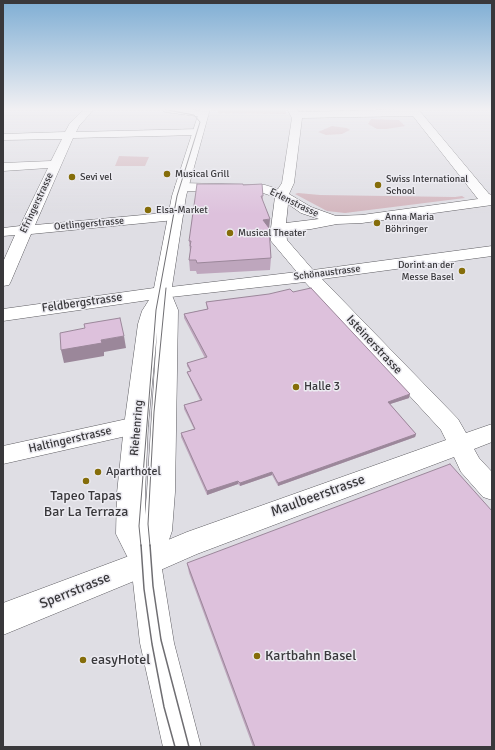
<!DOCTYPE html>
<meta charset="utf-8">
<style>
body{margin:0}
#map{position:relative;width:495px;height:750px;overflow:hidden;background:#dfdee4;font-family:Signika,sans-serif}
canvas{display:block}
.frame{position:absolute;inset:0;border:4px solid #39383b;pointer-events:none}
</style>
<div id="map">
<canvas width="495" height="750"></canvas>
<div class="frame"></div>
</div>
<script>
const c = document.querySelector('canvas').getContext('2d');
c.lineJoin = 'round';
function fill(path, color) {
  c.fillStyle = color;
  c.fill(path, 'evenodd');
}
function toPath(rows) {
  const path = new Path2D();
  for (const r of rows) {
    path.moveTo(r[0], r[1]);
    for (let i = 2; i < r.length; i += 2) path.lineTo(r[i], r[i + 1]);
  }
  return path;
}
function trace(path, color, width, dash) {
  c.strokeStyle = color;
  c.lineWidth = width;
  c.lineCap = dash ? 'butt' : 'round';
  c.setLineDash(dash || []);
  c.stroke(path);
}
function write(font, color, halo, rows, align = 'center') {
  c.font = font + ' Signika,sans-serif';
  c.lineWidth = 3;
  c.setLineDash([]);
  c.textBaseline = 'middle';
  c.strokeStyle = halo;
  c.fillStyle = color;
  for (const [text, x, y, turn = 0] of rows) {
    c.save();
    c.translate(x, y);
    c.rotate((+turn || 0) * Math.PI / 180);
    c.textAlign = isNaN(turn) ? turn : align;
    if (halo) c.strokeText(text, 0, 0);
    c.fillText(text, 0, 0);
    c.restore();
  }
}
const green = toPath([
 [219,109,286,109,286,114,218,113],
 [371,119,399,120,405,126,387,129,377,129,368,124],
 [332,126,347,128,350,130,342,134,326,135,318,132],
 [119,156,149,157,145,166,115,166],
 [298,193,320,195,455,197,462,196,465,198,345,213,327,211,295,194]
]);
const minor = toPath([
 [84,109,94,109,79,126,76,132,199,129,204,132,199,135,73,138,35,225,175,212,180,213,182,216,180,219,175,220,31,234,11,281,9,285,3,286,3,262,15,235,3,236,3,228,20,226,48,168,3,171,3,163,51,161,62,139,3,140,3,134,65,132,70,123,84,109],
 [160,109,186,109,204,111,209,114,204,117,165,112,160,109],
 [287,109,297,109,299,112,418,109,489,194,492,195,492,205,362,223,337,224,311,229,286,232,287,240,313,270,492,246,492,256,322,279,458,419,466,433,492,424,492,442,474,449,479,458,492,472,492,500,483,497,461,472,454,457,197,554,156,572,3,635,3,603,137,553,187,532,446,440,441,430,305,282,162,298,156,297,153,293,156,289,162,288,297,272,271,241,271,228,275,197,263,193,181,191,176,190,175,187,176,184,181,183,265,185,278,189,282,183,292,118,287,109],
 [413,116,478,199,362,215,336,216,311,207,289,194,294,183,302,118,413,116],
 [288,204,301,213,319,219,286,223,288,204],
 [136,417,144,420,148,426,144,432,3,464,3,446,136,417]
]);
const major = toPath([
 [200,109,210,109,186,196,171,293,178,310,175,492,172,531,161,563,174,643,201,747,163,747,140,643,131,564,116,534,117,493,124,426,138,324,142,311,149,300,3,321,3,309,154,288,172,196,200,109],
 [157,332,147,492,145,515,145,493,148,426,157,332]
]);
const tramFar1 = toPath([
 [141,546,139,526,156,310,177,196,200,122,194,115,162,109],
 [150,546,148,524,154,412,166,288]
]);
const tram = toPath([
 [141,545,144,589,152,644,164,707,175,747],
 [150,545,153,586,161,640,189,747]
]);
const wall = toPath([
 [243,185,263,196,263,202,269,230,271,258,270,270,197,274,196,271,190,271,189,260,190,252,189,241],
 [293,292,409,398,390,404,416,434,415,437,278,486,272,475,240,486,238,484,207,495,181,437,181,433,194,429,184,409,184,405,200,400,188,375,187,372,190,371,187,366,187,363,205,358,184,318,184,314,207,309,206,302],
 [187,563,492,747,253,747,189,573]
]);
const shadedWall = toPath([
 [270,219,269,230,263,220],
 [124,336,126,348,104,352,104,356,64,363,61,350,101,340],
 [410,394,409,398,387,405,388,402],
 [416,434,415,437,278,486,278,483],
 [272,472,272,475,240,486,240,483],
 [238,481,238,484,207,495,207,491]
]);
const building = toPath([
 [197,184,243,184,243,185,262,184,263,196,261,196,270,219,263,220,269,228,271,258,197,263,196,260,189,260,191,246,190,246,191,241,189,241,197,184],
 [311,288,410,394,388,402,416,434,278,483,272,472,240,483,238,481,207,491,181,433,195,429,184,405,202,400,187,372,191,371,187,363,207,357,184,314,208,309,206,302,269,294,290,289,293,292,311,288],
 [120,318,124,336,101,340,102,343,61,350,60,333,85,328,84,324,120,318],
 [450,464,492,511,492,747,255,747,187,563,450,464]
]);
const markers = [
 [167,174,4,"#856d0a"],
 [72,177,4,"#856d0a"],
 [378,185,4,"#856d0a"],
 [148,210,4,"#856d0a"],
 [377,223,4,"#856d0a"],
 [230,233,4,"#856d0a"],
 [462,271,4,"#856d0a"],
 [296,387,4,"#856d0a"],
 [98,472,4,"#856d0a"],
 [86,481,4,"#856d0a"],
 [257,656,4,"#856d0a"],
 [83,660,4,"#856d0a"]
];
const farPoinames = [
 ["Musical Grill",175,174],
 ["Sevi vel",80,177],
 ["Swiss International",386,179],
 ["School",386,191],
 ["Elsa-Market",156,210],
 ["Anna Maria",385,217],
 ["Böhringer",385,229],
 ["Musical Theater",238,233],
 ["Dorint an der",454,265,"right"],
 ["Messe Basel",454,277,"right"]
];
const farStreetnames = [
 ["Efringerstrasse",37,203,-65],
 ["Erlenstrasse",294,203,26],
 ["Oetlingerstrasse",89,224,-5],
 ["Schönaustrasse",327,273,-7]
];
const streetNames = [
 ["Feldbergstrasse",82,303,-8],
 ["Isteinerstrasse",374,345,47],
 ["Riehenring",137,428,-85],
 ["Haltingerstrasse",70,440,-13]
];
const poiNames = [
 ["Halle 3",304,387],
 ["Aparthotel",106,472]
];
const nearPoinames = [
 ["Tapeo Tapas",86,496,"center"],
 ["Bar La Terraza",86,512,"center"],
 ["Kartbahn Basel",265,656],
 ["easyHotel",91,660]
];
const nearStreetnames = [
 ["Maulbeerstrasse",318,496,-20],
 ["Sperrstrasse",75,591,-22]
];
fill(green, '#d3b6be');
trace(minor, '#5e5d62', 1);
trace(major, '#5e5d62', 1);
fill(minor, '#fff');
fill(major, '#fff');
trace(tramFar1, '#6f6e72', 1);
trace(tram, '#6f6e72', 1.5);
fill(wall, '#bea6bd');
fill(shadedWall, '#9b879a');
fill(building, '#ddc1dc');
trace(building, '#9b879a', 1);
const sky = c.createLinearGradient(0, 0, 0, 214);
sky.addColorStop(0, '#7faed4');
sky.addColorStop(0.51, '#f1f0f3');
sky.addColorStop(1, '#f1f0f300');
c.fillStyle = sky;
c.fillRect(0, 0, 495, 214);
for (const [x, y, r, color] of markers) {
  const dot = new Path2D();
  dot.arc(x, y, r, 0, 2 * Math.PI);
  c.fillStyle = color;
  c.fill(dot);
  trace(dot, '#ecebf1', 1.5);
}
write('10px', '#39383b', '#ecebf1', farPoinames, 'left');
write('10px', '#39383b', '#ecebf1', farStreetnames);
write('12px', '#39383b', '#ecebf1', streetNames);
write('12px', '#39383b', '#ecebf1', poiNames, 'left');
write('14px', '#39383b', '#ecebf1', nearPoinames, 'left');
write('14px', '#39383b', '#ecebf1', nearStreetnames);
</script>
